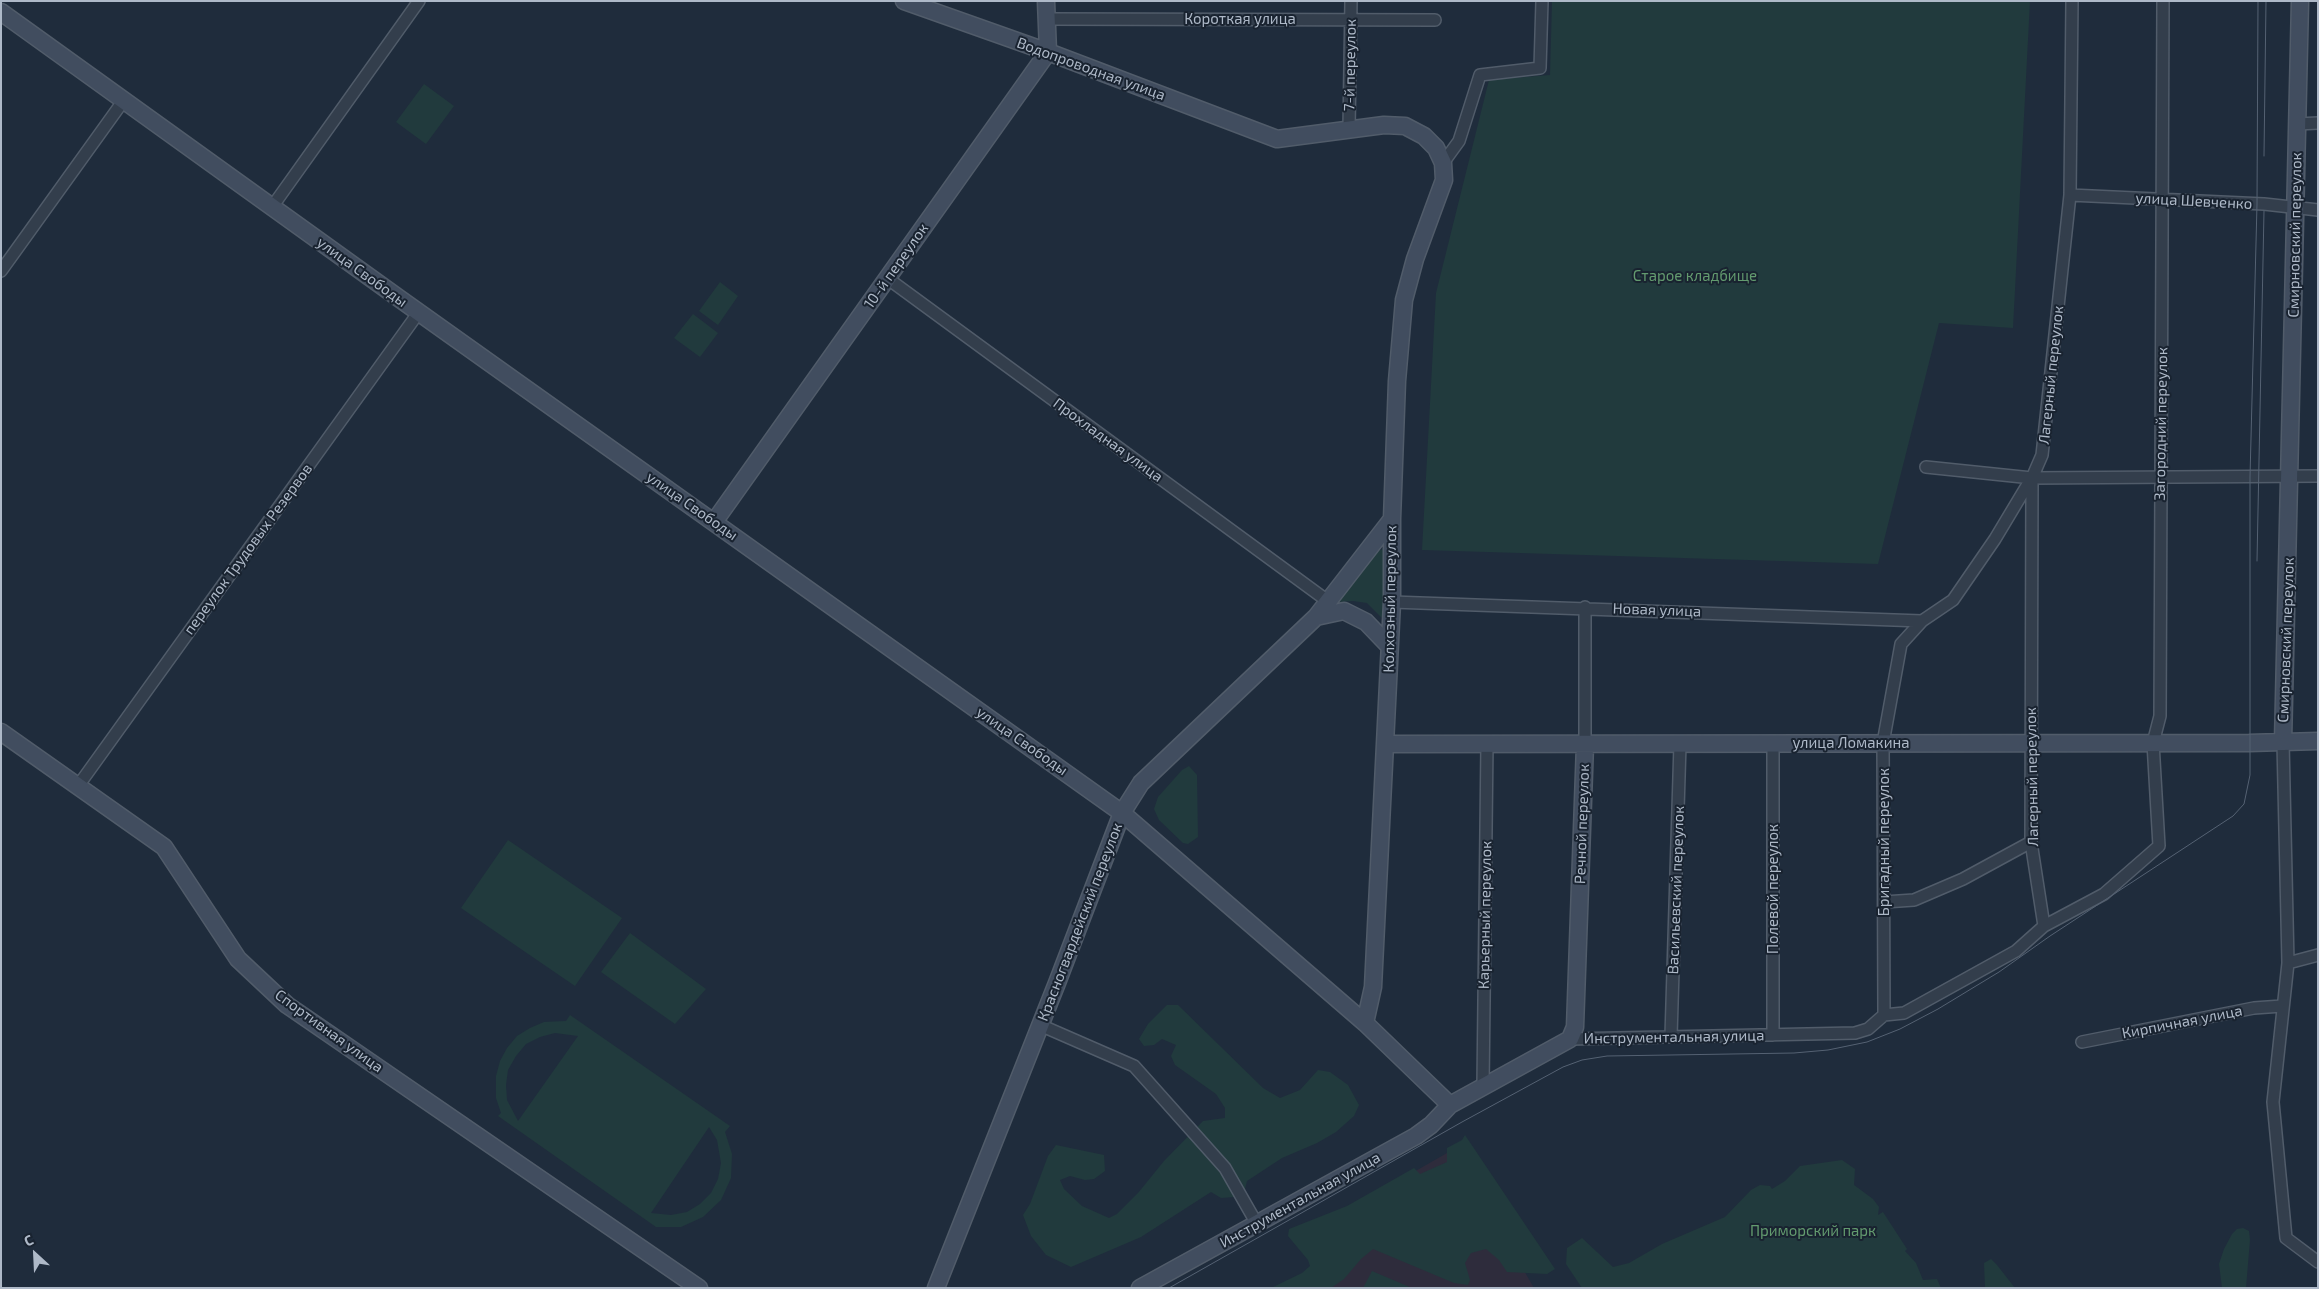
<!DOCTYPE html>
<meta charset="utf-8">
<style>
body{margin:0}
#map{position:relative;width:2319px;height:1289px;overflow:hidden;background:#1f2c3c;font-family:"Exo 2",sans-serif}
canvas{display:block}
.frame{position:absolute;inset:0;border:2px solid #aeb9c8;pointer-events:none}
.north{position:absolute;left:10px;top:1229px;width:50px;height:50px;-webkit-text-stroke:4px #192330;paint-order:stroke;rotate:335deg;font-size:14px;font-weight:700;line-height:20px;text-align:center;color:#aeb9c8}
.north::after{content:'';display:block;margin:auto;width:18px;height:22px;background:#aeb9c8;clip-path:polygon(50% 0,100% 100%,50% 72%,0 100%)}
</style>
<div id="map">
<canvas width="2319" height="1289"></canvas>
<div class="frame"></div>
<div class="north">С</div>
</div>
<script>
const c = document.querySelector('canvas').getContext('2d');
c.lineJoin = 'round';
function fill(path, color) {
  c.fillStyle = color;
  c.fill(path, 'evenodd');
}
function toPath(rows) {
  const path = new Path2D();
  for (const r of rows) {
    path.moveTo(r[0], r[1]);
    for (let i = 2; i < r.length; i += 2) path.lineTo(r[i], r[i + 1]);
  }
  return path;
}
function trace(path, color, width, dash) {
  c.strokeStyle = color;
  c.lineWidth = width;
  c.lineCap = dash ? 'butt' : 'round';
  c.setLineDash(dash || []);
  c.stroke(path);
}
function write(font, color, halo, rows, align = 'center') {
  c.font = font + ' "Exo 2",sans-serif';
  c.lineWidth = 4;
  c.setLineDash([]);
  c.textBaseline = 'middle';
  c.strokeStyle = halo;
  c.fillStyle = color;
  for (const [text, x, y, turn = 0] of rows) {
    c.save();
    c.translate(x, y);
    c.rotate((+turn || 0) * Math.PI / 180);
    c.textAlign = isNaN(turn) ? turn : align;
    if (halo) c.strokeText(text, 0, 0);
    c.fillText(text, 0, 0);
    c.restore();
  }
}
const medical = toPath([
 [1454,1149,1534,1288,1328,1288,1349,1209]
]);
const green = toPath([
 [1552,1,2030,1,2013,328,1939,323,1878,564,1422,550,1436,293,1489,80,1550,75],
 [424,84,454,106,426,144,396,122],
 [720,282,738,296,718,325,699,311],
 [693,314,718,333,700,357,674,338],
 [1384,549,1388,555,1385,617,1382,618,1367,603,1353,601,1339,602,1338,598,1371,558,1380,550],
 [1189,766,1197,775,1198,837,1188,844,1183,843,1159,820,1154,809,1158,797,1182,770],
 [508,840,622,918,575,986,461,908],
 [630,933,706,989,675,1024,601,972],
 [1167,1005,1178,1005,1263,1088,1280,1098,1300,1090,1318,1070,1330,1072,1348,1085,1359,1105,1354,1116,1336,1132,1317,1143,1282,1158,1247,1181,1245,1189,1234,1197,1221,1198,1211,1192,1141,1237,1071,1267,1046,1255,1031,1236,1023,1215,1030,1204,1048,1156,1056,1145,1104,1155,1105,1171,1094,1179,1085,1180,1070,1176,1060,1180,1064,1189,1082,1206,1109,1218,1117,1214,1138,1193,1164,1161,1203,1121,1225,1118,1225,1108,1216,1094,1175,1065,1171,1056,1176,1045,1162,1039,1154,1045,1144,1046,1139,1039,1148,1024],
 [570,1015,730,1126,725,1132,732,1154,731,1178,721,1200,703,1217,681,1227,656,1227,498,1116,501,1113,496,1098,496,1076,500,1061,507,1048,517,1036,530,1028,544,1022,566,1021],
 [555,1033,578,1036,518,1121,507,1100,506,1085,508,1070,516,1056,526,1044,540,1037],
 [709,1127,717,1140,721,1163,718,1179,711,1193,700,1204,687,1212,671,1215,651,1213],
 [1465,1135,1555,1269,1547,1274,1507,1272,1499,1260,1486,1249,1471,1253,1465,1263,1470,1280,1468,1285,1454,1283,1373,1249,1361,1259,1344,1279,1331,1288,1271,1288,1302,1273,1310,1266,1308,1260,1288,1236,1289,1229,1347,1206,1414,1168,1420,1174,1447,1162,1447,1148,1462,1140],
 [1842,1160,1855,1169,1854,1185,1873,1199,1879,1207,1878,1215,1883,1212,1907,1249,1905,1251,1916,1263,1923,1280,1937,1279,1941,1288,1582,1288,1566,1264,1567,1248,1582,1238,1613,1267,1629,1263,1662,1244,1725,1217,1751,1190,1760,1185,1770,1186,1772,1189,1785,1181,1800,1166],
 [2243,1228,2249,1231,2250,1240,2246,1288,2222,1288,2219,1264,2224,1249,2232,1234,2237,1229],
 [1991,1259,1997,1265,2015,1288,1985,1288,1984,1263],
 [1372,1271,1412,1288,1363,1288]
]);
const street = toPath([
 [1046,19,1435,20],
 [2297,124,2318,123],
 [1349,129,1351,1],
 [1443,163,1459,141,1480,75,1540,68,1542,1],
 [2070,195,2264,204,2318,210],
 [272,207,419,1],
 [1,271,124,100],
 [887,278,1329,602],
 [1926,467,2032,478,2318,476],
 [1392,602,1922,621],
 [2283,742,2288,963,2273,1102,2286,1238,2318,1262],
 [1773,743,1773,1035],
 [1585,744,1585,607],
 [78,786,419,312],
 [1884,902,1914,900,1963,879,2031,842],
 [2044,926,2031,842,2032,478,2042,455,2070,195,2072,1],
 [2288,963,2318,955],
 [1884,1015,1883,743,1901,644,1922,621,1953,600,1995,539,2031,479],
 [1040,1025,1134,1066,1225,1168,1257,1224],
 [1671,1036,1680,744],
 [1570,1039,1855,1033,1868,1029,1884,1015,1904,1013,2016,951,2044,926,2104,894,2159,846,2153,743,2160,716,2163,1],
 [2082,1042,2254,1008,2282,1006],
 [1483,1086,1487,744]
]);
const secondary = toPath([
 [904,1,1048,52,1277,139,1384,125,1405,126,1424,136,1436,148,1443,163,1444,180,1415,259,1404,300,1397,381,1392,519,1392,602,1373,987,1365,1023],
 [1,12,400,299,1122,813,1365,1023,1450,1105],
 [714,522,1048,52,1046,1],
 [1316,617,1392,519],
 [1,732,164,847,238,959,287,1005,699,1288],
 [2283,742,2300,1],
 [1385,744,2249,743,2318,741],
 [936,1288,1057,983,1122,813,1141,783,1316,617,1344,611,1366,622,1389,646],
 [1140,1288,1416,1136,1431,1125,1450,1105,1570,1039,1575,1027,1585,744]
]);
const tram = toPath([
 [2264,156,2266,1],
 [2257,561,2264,211],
 [1169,1288,1462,1122,1563,1067,1582,1060,1607,1056,1794,1053,1828,1050,1867,1042,1900,1029,1938,1009,1999,972,2050,936,2233,816,2244,804,2250,775,2250,477,2257,204,2258,1]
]);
const streetNames = [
 ["Короткая улица",1240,19],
 ["7-й переулок",1350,65,-89],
 ["Водопроводная улица",1091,69,20],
 ["улица Шевченко",2194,201,3],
 ["Смирновский переулок",2295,235,-89],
 ["10-й переулок",896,266,-55],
 ["улица Свободы",362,272,36],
 ["Лагерный переулок",2051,375,-84],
 ["Загородний переулок",2161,424,-89],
 ["Прохладная улица",1108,440,36],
 ["улица Свободы",692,506,35],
 ["переулок Трудовых Резервов",248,549,-54],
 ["Колхозный переулок",1390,599,-89],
 ["Новая улица",1657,610,2],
 ["Смирновский переулок",2286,640,-88],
 ["улица Свободы",1022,741,35],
 ["улица Ломакина",1851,743],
 ["Лагерный переулок",2032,777,-91],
 ["Речной переулок",1582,824,-88],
 ["Бригадный переулок",1884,842,-90],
 ["Полевой переулок",1773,889,-90],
 ["Васильевский переулок",1676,890,-88],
 ["Карьерный переулок",1485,915,-89],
 ["Красногвардейский переулок",1080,922,-69],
 ["Кирпичная улица",2182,1022,-11],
 ["Спортивная улица",329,1031,36],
 ["Инструментальная улица",1674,1037,-1],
 ["Инструментальная улица",1300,1200,-29]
];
const parkNames = [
 ["Старое кладбище",1695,276],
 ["Приморский парк",1813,1231]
];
fill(medical, '#2e2c3c');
fill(green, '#213a3d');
trace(street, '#515c6a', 14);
trace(secondary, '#515c6a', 19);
trace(street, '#333e4c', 11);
trace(secondary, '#414d5f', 16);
trace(tram, '#556273', 1);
write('15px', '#aeb9c8', '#192330', streetNames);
write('15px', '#639b6f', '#192330', parkNames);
</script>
